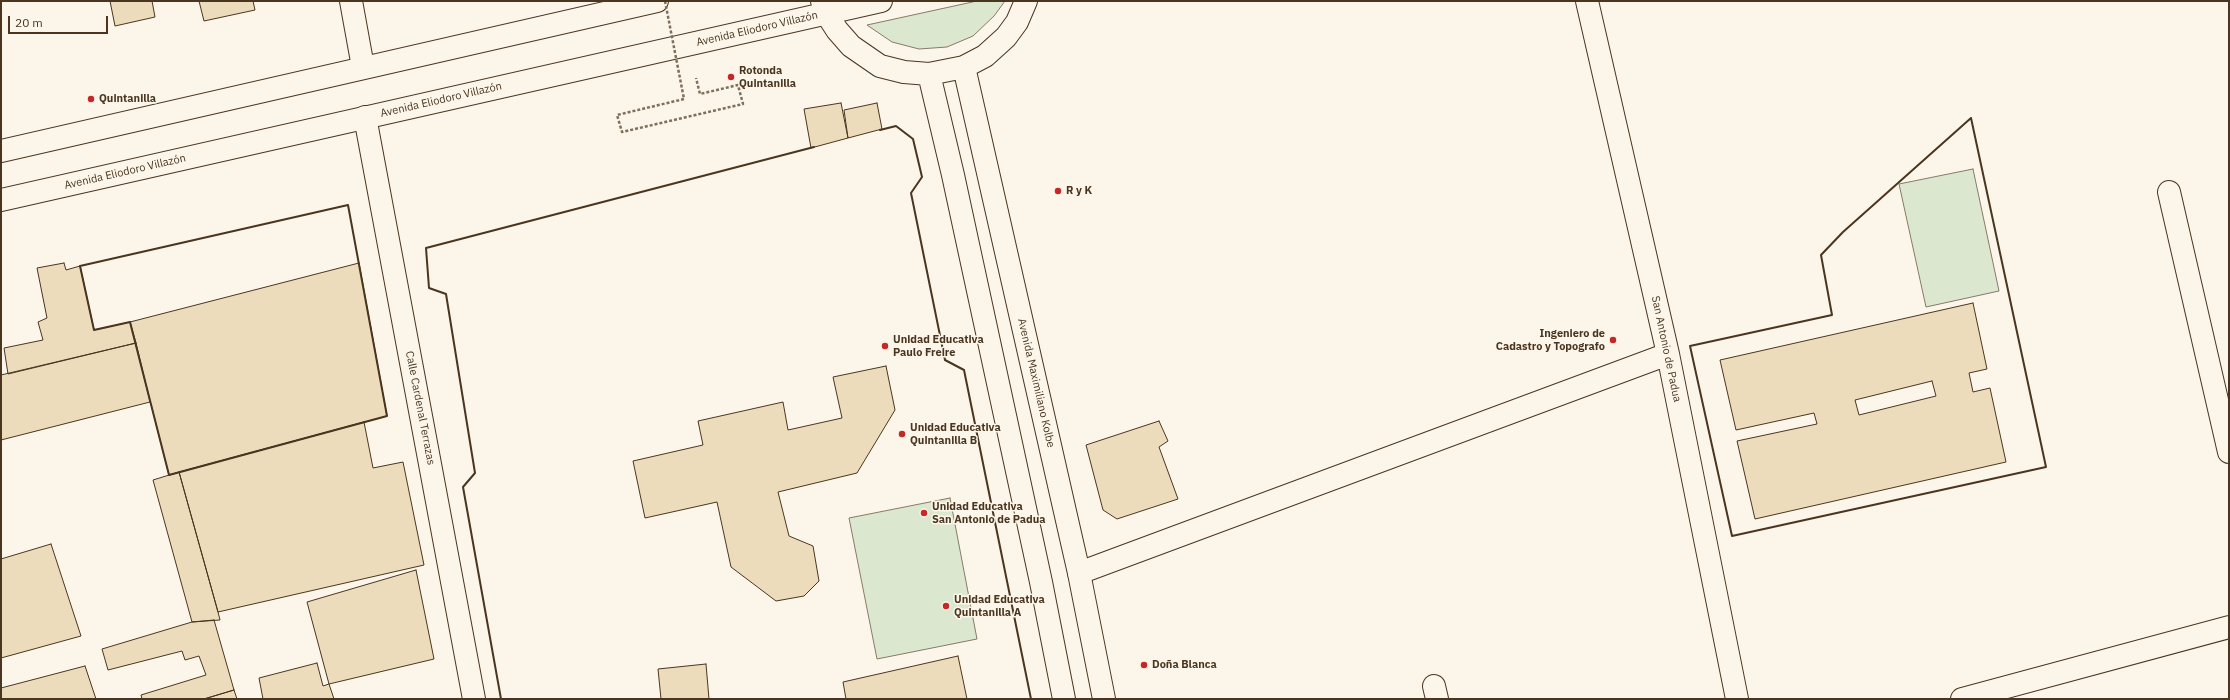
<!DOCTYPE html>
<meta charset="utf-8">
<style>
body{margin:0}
#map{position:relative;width:2230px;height:700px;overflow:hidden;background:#fbf6e9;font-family:"IBM Plex Sans",sans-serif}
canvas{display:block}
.frame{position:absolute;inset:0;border:2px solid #4a3520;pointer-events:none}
.scale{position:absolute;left:8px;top:16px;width:100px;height:18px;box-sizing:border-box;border:2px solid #4a3520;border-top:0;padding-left:5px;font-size:12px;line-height:14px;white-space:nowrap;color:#4a3520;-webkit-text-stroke:3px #fbf6e9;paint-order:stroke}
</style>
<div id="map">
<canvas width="2230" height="700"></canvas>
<div class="frame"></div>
<div class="scale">20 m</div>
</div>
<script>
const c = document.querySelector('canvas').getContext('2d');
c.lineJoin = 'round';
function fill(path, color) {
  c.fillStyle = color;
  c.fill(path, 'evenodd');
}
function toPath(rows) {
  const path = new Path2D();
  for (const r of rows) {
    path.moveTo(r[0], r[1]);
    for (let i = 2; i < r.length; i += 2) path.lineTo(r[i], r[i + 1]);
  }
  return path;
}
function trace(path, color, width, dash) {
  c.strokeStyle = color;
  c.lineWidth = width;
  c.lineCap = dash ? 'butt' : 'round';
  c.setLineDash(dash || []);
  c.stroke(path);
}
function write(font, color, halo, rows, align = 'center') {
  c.font = font + ' "IBM Plex Sans",sans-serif';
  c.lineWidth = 3;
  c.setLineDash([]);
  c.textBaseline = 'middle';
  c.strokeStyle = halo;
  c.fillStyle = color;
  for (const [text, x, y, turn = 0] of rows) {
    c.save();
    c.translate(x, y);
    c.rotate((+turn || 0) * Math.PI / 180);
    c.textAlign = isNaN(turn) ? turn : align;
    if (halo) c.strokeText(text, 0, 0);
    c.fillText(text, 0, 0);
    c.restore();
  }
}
const green = toPath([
 [977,1,1005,1,994,16,973,36,947,47,919,49,892,42,867,25,977,1],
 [1973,169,1999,291,1926,307,1899,184,1973,169],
 [950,498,977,639,877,659,849,518,950,498]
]);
const building = toPath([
 [110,1,152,1,155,17,115,26,110,1],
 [199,1,253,1,255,10,204,21,199,1],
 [841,103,848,138,811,148,804,109,841,103],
 [877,103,882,129,848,138,844,110,877,103],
 [64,263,66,270,80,266,94,330,130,322,136,343,8,374,4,348,43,340,38,322,47,318,37,268,64,263],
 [359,263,387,416,169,475,130,322,359,263],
 [1973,303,1987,369,1969,373,1973,392,1990,388,2006,462,1755,519,1737,441,1817,424,1814,413,1736,430,1720,360,1973,303],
 [1932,381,1936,396,1859,415,1855,400,1932,381],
 [136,343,150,402,1,440,1,375,136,343],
 [886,366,895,410,857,473,778,492,789,536,813,546,819,581,804,596,776,601,731,567,717,502,645,518,633,461,703,445,698,421,783,402,788,430,842,418,833,377,886,366],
 [1159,421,1168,441,1159,447,1178,499,1117,519,1103,510,1086,445,1159,421],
 [364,422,373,468,403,462,424,565,218,612,179,472,364,422],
 [179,472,218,612,220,620,192,622,153,480,179,472],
 [51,544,81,636,1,658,1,559,51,544],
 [416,570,434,659,329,684,307,602,416,570],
 [214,620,234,690,204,699,142,699,141,695,206,675,199,656,185,660,182,651,108,670,102,649,192,622,214,620],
 [958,656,967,699,846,699,843,682,958,656],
 [317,663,323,686,329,684,334,699,263,699,259,678,317,663],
 [706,664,709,699,661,699,658,669,706,664],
 [85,666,96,699,1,699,1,688,85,666],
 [234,690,237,699,204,699,234,690]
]);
const path = toPath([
 [684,99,617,115,622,132,743,104,738,85,700,94,696,78]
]);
const minor = toPath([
 [351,1,363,67],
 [1587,1,1668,354,1737,699],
 [365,117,474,699],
 [2169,192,2229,452],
 [1079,573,1668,354],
 [1434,686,1437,699],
 [1962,699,2229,627]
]);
const major = toPath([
 [822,1,826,13,837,30,851,46,880,66,904,72,929,74,964,67,985,56,1006,37,1017,22,1026,1],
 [964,67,1079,573,1104,699],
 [929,74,953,175,1041,582,1064,699]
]);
const highway = toPath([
 [1,151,657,1],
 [1,200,881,1]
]);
const pathBridge = toPath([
 [665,1,684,99]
]);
const wall = toPath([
 [1971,118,2046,467,1732,536,1690,346,1832,315,1821,255,1843,232,1971,118],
 [880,130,896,126,913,139,922,177,911,193,945,360,964,370,1031,699],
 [348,205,387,416,169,475,130,322,94,330,80,266,348,205],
 [501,699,463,487,475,473,446,294,429,288,426,248,814,147]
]);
const markers = [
 [731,77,4,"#c62828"],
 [91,99,4,"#c62828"],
 [1058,191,4,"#c62828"],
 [1613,340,4,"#c62828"],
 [885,346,4,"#c62828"],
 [902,434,4,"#c62828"],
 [924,513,4,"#c62828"],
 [946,606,4,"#c62828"],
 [1144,665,4,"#c62828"]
];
const streetNames = [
 ["Avenida Eliodoro Villazón",757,29,-13],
 ["Avenida Eliodoro Villazón",441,100,-13],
 ["Avenida Eliodoro Villazón",125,172,-13],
 ["San Antonio de Padua",1666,349,78],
 ["Avenida Maximiliano Kolbe",1036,383,77],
 ["Calle Cardenal Terrazas",420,408,79]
];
const poiNames = [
 ["Rotonda",739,71],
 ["Quintanilla",739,84],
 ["Quintanilla",99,99],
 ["R y K",1066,191],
 ["Ingeniero de",1605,334,"right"],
 ["Cadastro y Topografo",1605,347,"right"],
 ["Unidad Educativa",893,340],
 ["Paulo Freire",893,353],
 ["Unidad Educativa",910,428],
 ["Quintanilla B",910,441],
 ["Unidad Educativa",932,507],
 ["San Antonio de Padua",932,520],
 ["Unidad Educativa",954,600],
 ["Quintanilla A",954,613],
 ["Doña Blanca",1152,665]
];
fill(green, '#dce7d0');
trace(green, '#887966', 1);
fill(building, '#ecdcbc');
trace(building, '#4a3520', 1);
trace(minor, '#4a3520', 24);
trace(major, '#4a3520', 24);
trace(highway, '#4a3520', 24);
trace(path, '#7f6f5c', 2.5, [3, 2]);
trace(minor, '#fbf6e9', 22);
trace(major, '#fbf6e9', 22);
trace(highway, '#fbf6e9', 22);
trace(pathBridge, '#7f6f5c', 2.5, [3, 2]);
trace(wall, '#4a3520', 2);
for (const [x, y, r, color] of markers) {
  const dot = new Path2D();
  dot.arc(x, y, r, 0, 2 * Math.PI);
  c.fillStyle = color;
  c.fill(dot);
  trace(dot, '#fbf6e9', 1.5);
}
write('11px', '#4a3520', '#fbf6e9', streetNames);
write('bold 11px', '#4a3520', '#fbf6e9', poiNames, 'left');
</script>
